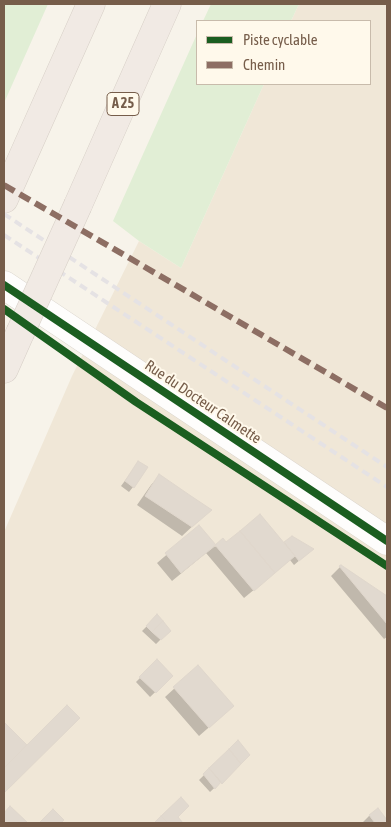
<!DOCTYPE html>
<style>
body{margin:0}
#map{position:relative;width:391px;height:827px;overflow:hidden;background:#f7f3ea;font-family:"Asap Condensed",sans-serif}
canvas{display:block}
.frame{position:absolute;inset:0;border:5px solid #765d4a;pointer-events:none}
.legend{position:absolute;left:196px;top:20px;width:175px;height:65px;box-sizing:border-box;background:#fff9eb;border:1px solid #c8bbab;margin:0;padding:6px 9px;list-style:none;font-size:15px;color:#765d4a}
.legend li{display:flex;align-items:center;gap:10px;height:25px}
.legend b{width:25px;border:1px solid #c8bbab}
</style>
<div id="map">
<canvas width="391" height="827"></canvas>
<div class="frame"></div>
<ul class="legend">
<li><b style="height:6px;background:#1b5e20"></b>Piste cyclable</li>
<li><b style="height:6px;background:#8d6e63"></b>Chemin</li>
</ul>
</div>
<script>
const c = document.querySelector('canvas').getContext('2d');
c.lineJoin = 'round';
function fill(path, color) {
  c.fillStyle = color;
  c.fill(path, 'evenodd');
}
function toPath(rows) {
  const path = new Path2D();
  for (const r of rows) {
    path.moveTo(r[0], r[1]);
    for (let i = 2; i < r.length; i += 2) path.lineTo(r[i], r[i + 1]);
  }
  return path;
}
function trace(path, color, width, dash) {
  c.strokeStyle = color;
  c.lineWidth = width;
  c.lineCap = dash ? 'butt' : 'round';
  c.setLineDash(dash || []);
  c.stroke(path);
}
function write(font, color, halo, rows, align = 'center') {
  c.font = font + ' "Asap Condensed",sans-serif';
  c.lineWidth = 4;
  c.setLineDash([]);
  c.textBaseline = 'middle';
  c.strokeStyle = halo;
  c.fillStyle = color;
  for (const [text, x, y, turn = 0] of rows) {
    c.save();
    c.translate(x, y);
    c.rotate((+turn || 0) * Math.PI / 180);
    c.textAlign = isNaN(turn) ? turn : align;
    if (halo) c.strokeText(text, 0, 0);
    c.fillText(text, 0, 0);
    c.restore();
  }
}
const residential = toPath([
 [299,4,387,4,387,823,4,823,4,532,72,376,139,241,181,268,264,84,370,84,370,21,291,21]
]);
const green = toPath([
 [4,4,48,4,4,103],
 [211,4,299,4,291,21,203,21],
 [197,34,197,84,264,84,181,268,139,241,113,221]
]);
const shadow = toPath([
 [139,462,133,487,129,492,121,486],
 [159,476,210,510,182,536,137,505,151,485],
 [199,527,215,547,223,540,226,544,284,544,292,537,308,553,294,565,290,560,244,598,206,553,172,581,157,563],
 [341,566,387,597,387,637,384,639,331,576],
 [157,616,169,631,156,644,142,631],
 [157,661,172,676,150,697,136,682],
 [198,667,223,715,199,736,165,697],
 [78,718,4,791,4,724,27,747],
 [238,742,249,755,210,792,199,780],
 [378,810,387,823,362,823,369,816]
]);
const building = toPath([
 [138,461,148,467,134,488,125,481,138,461],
 [159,474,191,496,212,510,192,527,145,496,159,474],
 [260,514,295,556,275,573,240,531,260,514],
 [199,525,216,545,181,573,165,553,199,525],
 [240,531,275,573,254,591,215,545,223,538,226,542,240,531],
 [292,536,314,549,299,561,284,542,292,536],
 [341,565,387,596,387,624,339,566,341,565],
 [157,614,163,621,152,632,146,626,157,614],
 [163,621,171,631,161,640,152,632,163,621],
 [157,659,173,676,156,693,139,677,157,659],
 [198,665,234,706,209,728,173,687,198,665],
 [67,705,80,718,4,793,4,768,67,705],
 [4,722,27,745,4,768,4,722],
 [238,740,250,755,241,764,229,749,238,740],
 [229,749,241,764,222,784,209,768,229,749],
 [209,768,221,782,215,789,203,774,209,768],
 [181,797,189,806,178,817,183,823,168,823,161,816,181,797],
 [10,806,28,823,4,823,4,813,10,806],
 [378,808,387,820,387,823,375,823,369,815,378,808],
 [53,809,64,820,61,823,39,823,53,809],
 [161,816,168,823,154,823,161,816]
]);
const minor = toPath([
 [4,285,387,541]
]);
const highway = toPath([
 [4,199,91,4],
 [78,205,167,4],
 [4,369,20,333]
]);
const rail = toPath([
 [4,214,387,467],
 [4,235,387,487]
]);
const highwayBridge = toPath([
 [20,333,78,205]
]);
const quiet = toPath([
 [4,185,387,408]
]);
const cycleway = toPath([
 [4,285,387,541],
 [4,309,136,402,387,566]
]);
const shields = [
 [123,104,32]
];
const shieldNames = [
 ["A 25",123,104]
];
const streetNames = [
 ["Rue du Docteur Calmette",203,402,34]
];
fill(residential, '#f0e7d7');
fill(green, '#e1eed5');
fill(shadow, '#0003');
fill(building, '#e1d9cf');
trace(building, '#e0d7cc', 1);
trace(minor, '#d6d0c8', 29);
trace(highway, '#d6cec6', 29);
trace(minor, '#fefdfc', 28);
trace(highway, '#f1eae4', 28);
trace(rail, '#e5e2e4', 4, [8, 5]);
trace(highwayBridge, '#d6cec6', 29, []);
trace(highwayBridge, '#f1eae4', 28);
trace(quiet, '#8d6e63', 6, [12, 6]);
trace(cycleway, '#1b5e20', 8);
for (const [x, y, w] of shields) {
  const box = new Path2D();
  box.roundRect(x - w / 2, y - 11.5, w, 23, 4);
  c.fillStyle = '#fff9eb';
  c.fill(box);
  trace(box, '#765d4a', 1);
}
write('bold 14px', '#765d4a', null, shieldNames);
write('15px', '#765d4a', '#fff9eb', streetNames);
</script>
